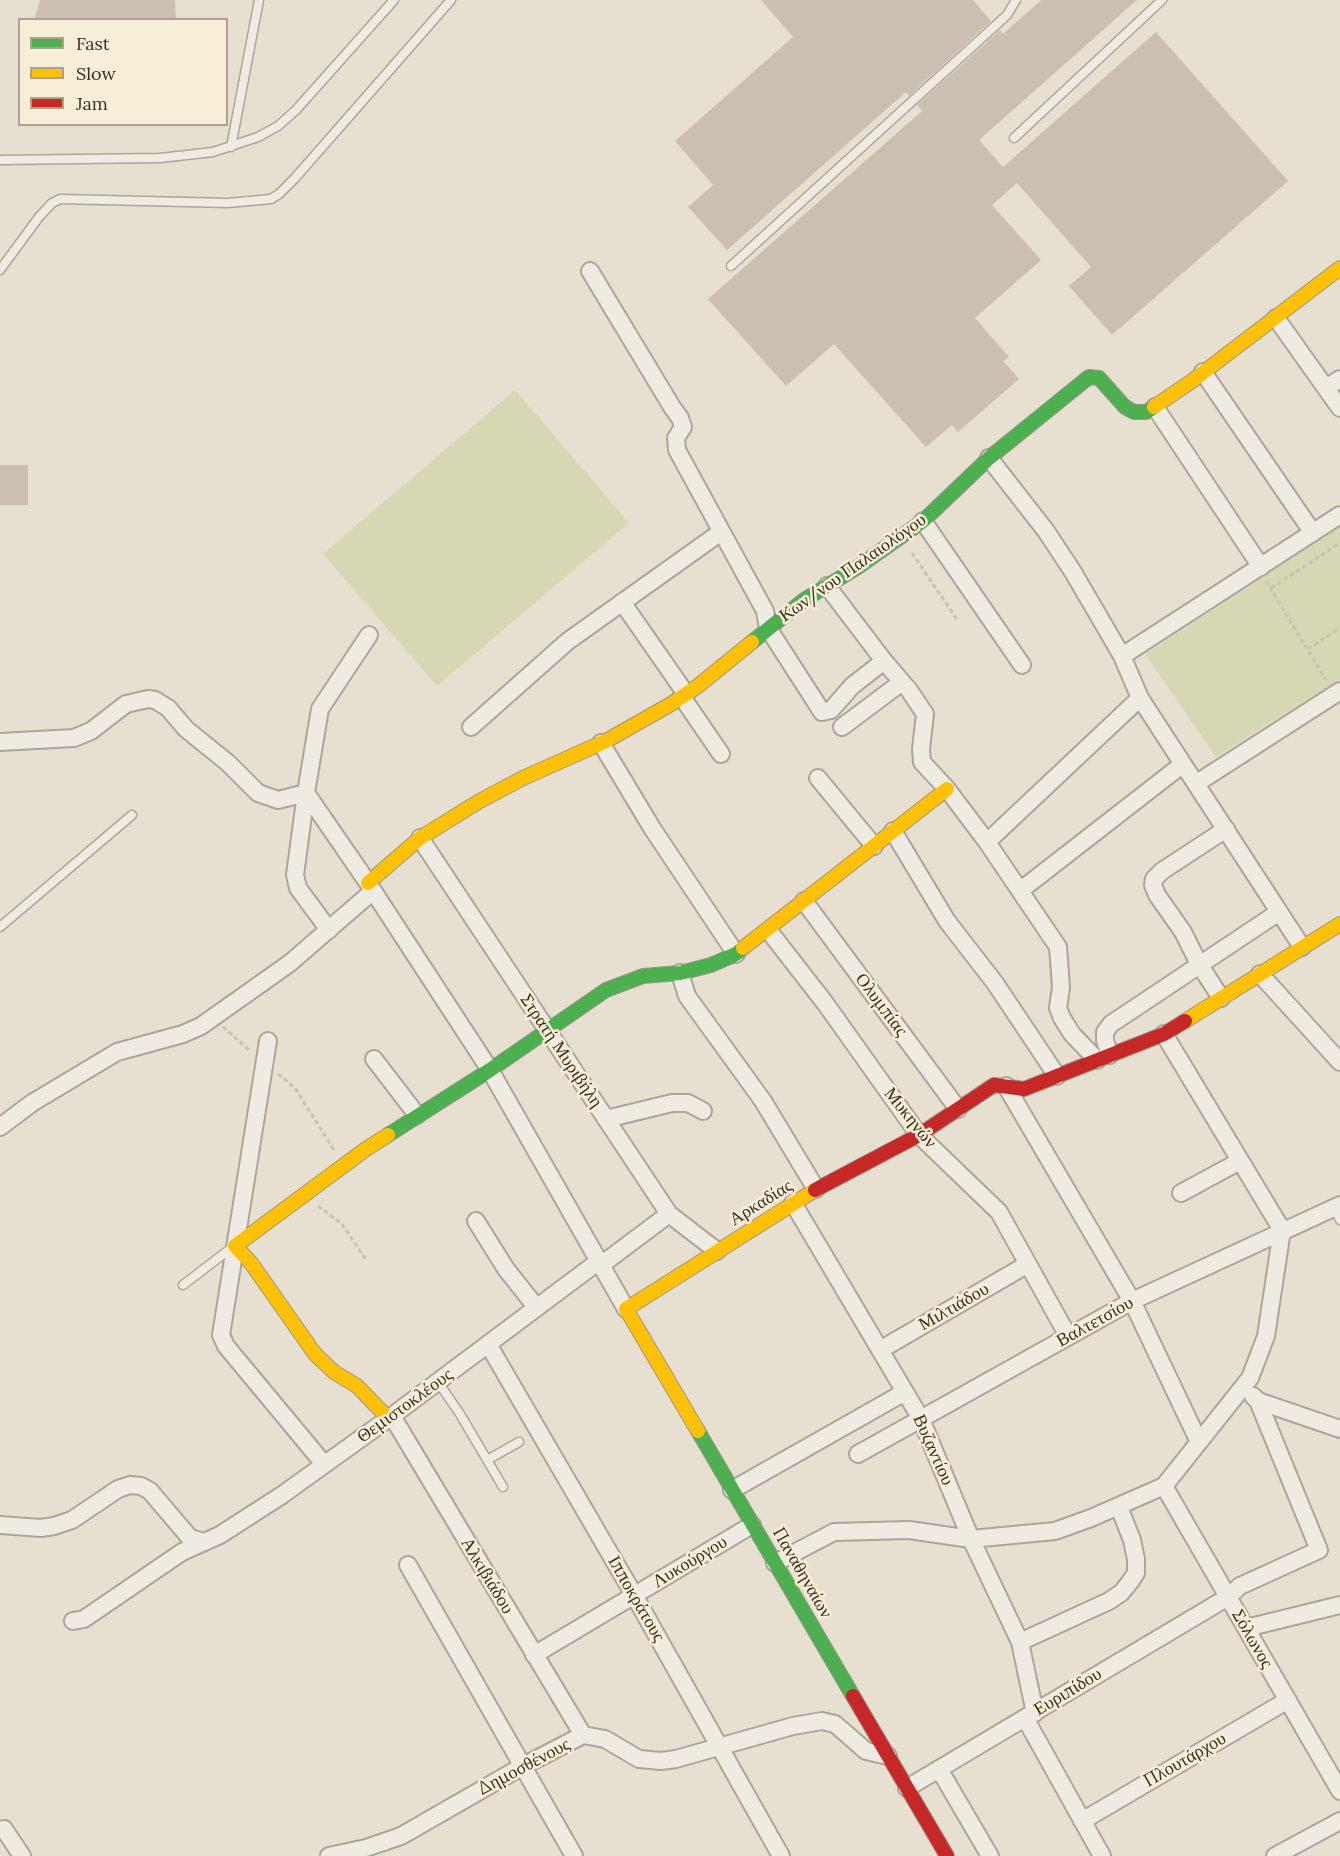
<!DOCTYPE html>
<meta charset="utf-8">
<style>
body{margin:0}
#map{position:relative;width:1340px;height:1856px;overflow:hidden;background:#e7e0d1;font-family:Lora,serif}
canvas{display:block}
.legend{position:absolute;left:18px;top:18px;width:210px;height:108px;box-sizing:border-box;background:#f7eed8;border:2px solid #ada18e;margin:0;padding:8px 10px;list-style:none;font-size:18px;color:#3d2e20}
.legend li{display:flex;align-items:center;gap:12px;height:30px}
.legend b{width:30px;border:2px solid #ada18e}
</style>
<div id="map">
<canvas width="1340" height="1856"></canvas>
<ul class="legend">
<li><b style="height:8px;background:#4caf50"></b>Fast</li>
<li><b style="height:8px;background:#ffc107"></b>Slow</li>
<li><b style="height:8px;background:#c62828"></b>Jam</li>
</ul>
</div>
<script>
const c = document.querySelector('canvas').getContext('2d');
c.lineJoin = 'round';
function fill(path, color) {
  c.fillStyle = color;
  c.fill(path, 'evenodd');
}
function toPath(rows) {
  const path = new Path2D();
  for (const r of rows) {
    path.moveTo(r[0], r[1]);
    for (let i = 2; i < r.length; i += 2) path.lineTo(r[i], r[i + 1]);
  }
  return path;
}
function trace(path, color, width, dash) {
  c.strokeStyle = color;
  c.lineWidth = width;
  c.lineCap = dash ? 'butt' : 'round';
  c.setLineDash(dash || []);
  c.stroke(path);
}
function write(font, color, halo, rows, align = 'center') {
  c.font = font + ' Lora,serif';
  c.lineWidth = 5;
  c.setLineDash([]);
  c.textBaseline = 'middle';
  c.strokeStyle = halo;
  c.fillStyle = color;
  for (const [text, x, y, turn = 0] of rows) {
    c.save();
    c.translate(x, y);
    c.rotate((+turn || 0) * Math.PI / 180);
    c.textAlign = isNaN(turn) ? turn : align;
    if (halo) c.strokeText(text, 0, 0);
    c.fillText(text, 0, 0);
    c.restore();
  }
}
const green = toPath([
 [515,390,629,523,437,686,323,554],
 [1340,527,1340,679,1216,757,1145,654]
]);
const building = toPath([
 [40,0,175,0,176,20,34,20],
 [761,0,973,0,991,21,909,96,906,92,727,250,688,207,713,185,675,141,793,37],
 [1041,0,1137,0,979,140,1003,167,1156,32,1288,181,1112,335,1069,286,1091,267,1017,183,992,205,1041,260,975,318,1009,357,1003,361,1019,379,958,432,952,425,926,447,834,344,786,386,708,299,922,111,917,105,1000,30,1003,34],
 [0,465,28,465,28,505,0,505]
]);
const path = toPath([
 [912,553,958,621],
 [1266,581,1326,680],
 [1271,588,1340,543],
 [1308,649,1340,628],
 [223,1027,250,1051],
 [278,1074,295,1088,334,1150],
 [318,1206,342,1224,366,1260]
]);
const lane = toPath([
 [1014,138,1162,0],
 [231,147,259,0],
 [0,160,160,158,213,152,258,137,278,126,296,110,394,0],
 [731,266,1007,15,1016,0],
 [0,270,39,217,52,203,60,199,228,203,271,199,279,194,295,178,451,0],
 [0,927,132,815],
 [1334,1207,1340,1220],
 [183,1285,234,1246],
 [438,1382,460,1414,503,1487],
 [487,1460,519,1442]
]);
const street = toPath([
 [590,271,672,407,680,418,683,427,676,438,677,450,765,611,768,628,822,712,831,710,852,686,884,661,902,682],
 [1276,318,1340,408],
 [1203,372,1313,533],
 [1326,388,1340,379],
 [1155,407,1261,567],
 [989,458,1046,531,1073,572,1122,656,1140,698,1302,947],
 [923,521,1022,665],
 [827,586,884,661],
 [622,602,686,694],
 [1122,656,1340,515],
 [682,697,721,754],
 [471,727,568,641,721,532],
 [842,727,902,682,909,690,925,714,921,749,922,762,947,789,987,842,1058,947,1061,987,1058,1008,1062,1018,1072,1034,1097,1060],
 [0,742,74,738,91,731,126,704,148,699,155,700,168,708,186,729,228,763,258,793,278,800,306,793,368,883,490,1070,626,1309],
 [601,743,652,828,736,954],
 [818,778,874,846],
 [1197,783,1340,691],
 [893,831,947,921,995,983,1057,1076],
 [420,838,669,1214,717,1251],
 [987,842,1140,698],
 [1021,890,1183,764],
 [804,901,958,1109],
 [329,930,298,888,295,875,306,793,320,709,369,635],
 [769,931,825,1003,919,1135,999,1212,1068,1336],
 [680,973,687,996,763,1101,816,1189],
 [1260,974,1340,1062],
 [1221,998,1199,964,1183,932,1157,895,1153,885,1154,879,1162,871,1226,829],
 [268,1041,221,1335,226,1346,324,1464],
 [1110,1055,1105,1041,1105,1032,1111,1024,1279,912],
 [374,1059,417,1115],
 [1006,1086,1132,1301,1199,1442],
 [606,1119,672,1103,688,1103,703,1111],
 [0,1127,32,1103,117,1052,183,1034,201,1026,290,963,373,891],
 [1181,1193,1240,1161],
 [793,1203,921,1419,971,1539,1020,1642,1035,1713],
 [476,1221,506,1269,537,1308],
 [601,1265,669,1214],
 [488,1344,634,1595,781,1856],
 [880,1350,1028,1264],
 [1253,1396,1258,1401,1340,1429],
 [392,1416,583,1735],
 [858,1454,1132,1301,1340,1205],
 [1164,1486,1340,1791],
 [732,1490,905,1392],
 [0,1525,41,1528,54,1526,72,1520,118,1489,130,1485,141,1486,150,1491,190,1538,204,1542],
 [775,1563,834,1532,909,1530,971,1539,1055,1531,1091,1518,1164,1486,1250,1378,1266,1336,1282,1230,1164,1034],
 [408,1565,574,1856],
 [73,1621,84,1619,182,1552,220,1535,282,1495,392,1416,599,1261],
 [1246,1628,1340,1605],
 [1020,1642,1109,1601,1121,1593,1130,1582,1136,1573,1136,1559,1132,1540,1119,1507],
 [534,1655,752,1525],
 [1025,1718,1102,1856],
 [939,1769,990,1856],
 [907,1788,1228,1597,1240,1586,1319,1550,1258,1401],
 [1082,1821,1288,1700],
 [0,1830,4,1829,22,1856],
 [329,1856,366,1848,401,1836,523,1766,583,1735,605,1739,639,1759,661,1761,676,1759,793,1726,822,1721,835,1724,866,1751,888,1756],
 [1275,1856,1340,1821]
]);
const fast = toPath([
 [752,642,804,600,858,567,923,521,989,458,1089,377,1099,378,1125,407,1134,412,1146,412,1154,407],
 [388,1135,490,1070,606,990,643,976,680,973,711,965,736,954,743,948],
 [698,1431,853,1696]
]);
const slow = toPath([
 [1154,407,1192,381,1340,268],
 [368,883,420,838,478,802,523,778,606,741,671,704,698,686,752,642],
 [743,948,947,789],
 [1185,1021,1340,924],
 [388,1135,366,1149,235,1246,251,1263,315,1354,334,1372,357,1386,389,1419],
 [698,1431,626,1309,815,1190]
]);
const jam = toPath([
 [815,1190,919,1135,994,1085,1024,1089,1164,1034,1185,1021],
 [853,1696,947,1856]
]);
const streetNames = [
 ["Κων/νου Παλαιολόγου",853,568,-35],
 ["Ολυμπίας",881,1005,53],
 ["Στρατή Μυριβήλη",561,1051,56],
 ["Μυκηνών",910,1118,51],
 ["Αρκαδίας",761,1203,-32],
 ["Μιλτιάδου",954,1307,-30],
 ["Βαλτετσίου",1095,1322,-29],
 ["Θεμιστοκλέους",405,1406,-36],
 ["Βυζαντίου",933,1450,66],
 ["Λυκούργου",690,1562,-31],
 ["Παναθηναίων",802,1573,60],
 ["Αλκιβιάδου",487,1576,59],
 ["Ιπποκράτους",636,1599,60],
 ["Σόλωνος",1252,1639,60],
 ["Ευριπίδου",1068,1692,-31],
 ["Πλουτάρχου",1185,1760,-30],
 ["Δημοσθένους",524,1767,-28]
];
fill(green, '#d6d7b3');
fill(building, '#cbbfb2');
trace(lane, '#ada599', 11);
trace(street, '#ada599', 20);
trace(fast, '#9c958a', 16);
trace(slow, '#9c958a', 16);
trace(jam, '#9c958a', 16);
trace(path, '#c8c2b9', 3, [4.5, 3]);
trace(lane, '#efebe3', 8);
trace(street, '#efebe3', 16);
trace(fast, '#4caf50', 14);
trace(slow, '#ffc107', 14);
trace(jam, '#c62828', 14);
write('18px', '#3d2e20', '#f7eed8', streetNames);
</script>
